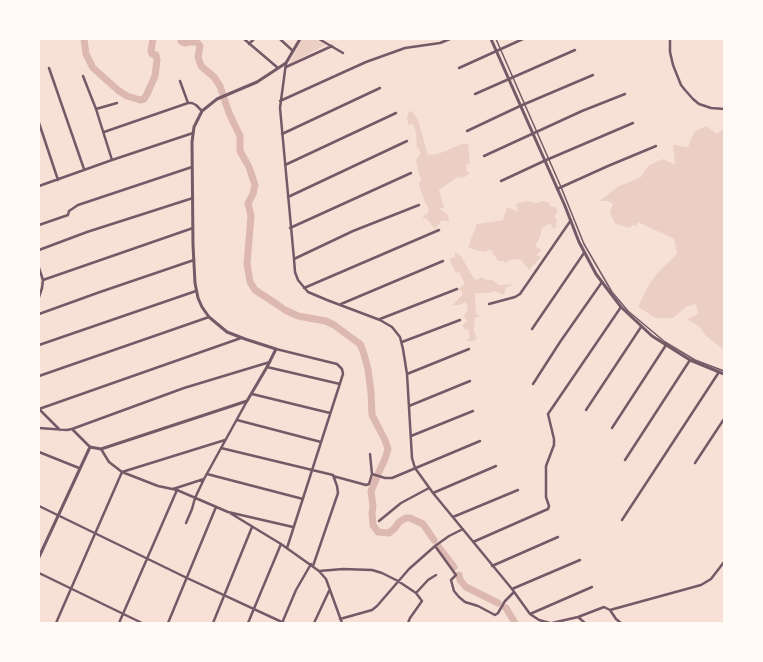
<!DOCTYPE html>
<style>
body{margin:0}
#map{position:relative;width:763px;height:662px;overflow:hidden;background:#f7e1d7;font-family:Lato,sans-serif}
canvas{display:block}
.frame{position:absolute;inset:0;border:40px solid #fffaf5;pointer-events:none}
</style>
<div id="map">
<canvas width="763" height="662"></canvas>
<div class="frame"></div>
</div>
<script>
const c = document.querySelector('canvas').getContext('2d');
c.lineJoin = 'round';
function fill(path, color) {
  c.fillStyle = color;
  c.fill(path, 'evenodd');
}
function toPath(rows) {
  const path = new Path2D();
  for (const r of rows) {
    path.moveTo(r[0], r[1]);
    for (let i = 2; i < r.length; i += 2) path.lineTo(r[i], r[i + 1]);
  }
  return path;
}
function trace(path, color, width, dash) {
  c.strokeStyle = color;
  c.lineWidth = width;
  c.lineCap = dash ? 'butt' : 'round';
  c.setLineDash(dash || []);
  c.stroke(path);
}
const green = toPath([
 [301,39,314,39,326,45,289,64],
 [409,111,413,112,418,120,428,155,438,154,462,144,468,144,470,164,466,165,467,172,470,172,465,177,456,178,439,190,444,208,439,208,448,215,449,222,442,220,435,229,427,219,422,217,427,214,429,209,425,202,419,186,419,182,422,181,419,175,416,160,421,153,417,147,416,133,413,124,408,125,407,117],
 [706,126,717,134,723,129,724,130,724,350,705,335,700,327,687,319,698,314,696,304,686,307,673,318,656,318,638,307,648,286,659,271,677,254,674,239,638,222,636,226,632,225,630,228,616,224,614,222,610,211,613,204,608,201,600,201,617,187,641,177,648,166,663,159,675,165,673,145,688,147,694,132],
 [526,201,536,203,544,201,549,203,551,207,554,207,558,210,554,217,557,220,556,227,553,229,550,223,541,229,541,235,535,246,542,250,536,255,541,257,529,270,521,260,517,259,510,260,505,263,503,261,498,261,490,249,485,252,479,251,468,247,477,224,503,220,507,207,518,212,516,204],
 [455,252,461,256,471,274,476,280,482,277,486,280,492,280,499,285,514,284,506,288,504,295,494,291,489,293,475,293,476,314,480,316,475,318,474,331,477,339,473,341,467,341,470,336,468,329,465,330,462,325,467,322,464,315,468,310,466,302,459,305,453,305,462,295,462,291,457,290,465,284,459,272,456,273,449,259,455,257]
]);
const river = toPath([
 [84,39,86,54,93,68,119,91,127,96,140,100,144,99,147,94,155,76,157,60,156,55,152,54,151,51,153,39],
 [181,39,181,41,185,43,189,42,197,42,200,46,198,57,201,66,214,77,220,86,229,113,240,136,240,151,249,167,255,185,253,194,248,203,251,216,247,263,250,282,255,290,275,303,285,310,298,316,326,321,334,325,360,344,363,351,368,369,371,393,372,415,385,440,388,449,385,459,378,474],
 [377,477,371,491,373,506,372,513,373,525,378,532,389,533,395,528,399,522,406,518,410,518,423,524,434,540],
 [438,546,454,567],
 [459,575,460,580,466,587,498,603],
 [506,608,515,623]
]);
const pedestrian = toPath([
 [496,39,561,187,584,244,612,292,628,311,665,342,695,360,724,371]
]);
const minor = toPath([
 [244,39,278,68],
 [280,39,293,51],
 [319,39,343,53],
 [670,39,670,52,673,65,681,85,685,90,693,99,699,104,711,108,724,109],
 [249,44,254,39],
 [286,63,280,108,294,259,295,272,298,280,308,292,327,300,380,320,392,327,400,337,403,349,407,374,412,458,415,468,433,493,512,589,530,614,539,620,550,623],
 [286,67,332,46],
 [49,68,84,169],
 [459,68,523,39],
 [83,76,96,109,112,160],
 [180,81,188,103],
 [475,94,575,50],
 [280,101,366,62,405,48,440,43,450,39],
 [96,109,117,103],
 [39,123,58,180],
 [467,131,520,106,593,75],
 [104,132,188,103,192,103,196,105,202,111],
 [282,134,380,88],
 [484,156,582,111,625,94],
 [285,165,396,113],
 [501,181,544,161,633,123],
 [39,186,112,160,193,133],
 [557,189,608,166,656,146],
 [288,197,407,141],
 [39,225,68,215,69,211,78,205,192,167],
 [290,228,411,173],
 [39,250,87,232,193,198],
 [294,259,353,231,419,205],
 [39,268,43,280,42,288,39,297],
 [43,280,193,228],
 [304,288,439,230],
 [341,304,443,261],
 [489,304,515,297,520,294,571,220],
 [39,314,100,292,194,260],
 [380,319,457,289],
 [532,329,584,253],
 [402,342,460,320],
 [39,345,196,291],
 [276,349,337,364,342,369,343,374,287,548],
 [267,367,340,384],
 [407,374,469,349],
 [39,376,209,317],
 [533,384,560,342,602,282],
 [252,394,330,413],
 [409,406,470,381],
 [586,410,641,327],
 [237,420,321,442],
 [39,428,67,430,72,429,90,447],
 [612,428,666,345],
 [72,429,184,388,270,362],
 [60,430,39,409,241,338],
 [411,436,473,411],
 [221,448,333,475,337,486,338,493,313,566],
 [101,449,109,462,122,472,158,486,177,490,228,512,293,527],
 [39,452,79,468],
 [370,454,372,474,385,478,392,478,480,441],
 [625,460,690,360],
 [695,463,724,419],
 [207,474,303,499],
 [333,476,366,485,369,484,372,474],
 [173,489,204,479],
 [433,493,496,466],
 [39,506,187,578,284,623],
 [230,513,281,544,319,571,326,579,342,623],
 [453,517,518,490],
 [622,520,719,372],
 [379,521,401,503,429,488],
 [186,523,192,509,195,498,204,479,247,401],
 [473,542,548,509,549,506,546,497,546,466,554,445,554,439,548,414,621,307],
 [435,546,456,575,451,580,454,591,459,597,465,602,478,606,495,615,498,613,505,601,514,592],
 [492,566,558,537],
 [319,571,343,569,372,570,382,573,398,581,416,593,422,601,410,618,408,623],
 [39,573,142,623],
 [512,589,580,560],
 [416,593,428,580,436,575],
 [610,610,701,585,711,579,724,562],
 [610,610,616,619,621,623],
 [530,614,592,587],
 [578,617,585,623],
 [340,619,372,610,377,606,409,569,435,546,449,536,463,529],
 [56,623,122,472,225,440],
 [119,623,177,490],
 [168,623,216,507],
 [213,623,252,527],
 [248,623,281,544],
 [282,623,296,590,311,564],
 [314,623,329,591],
 [552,623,578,617,604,607,610,610]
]);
const tertiary = toPath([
 [491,39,565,206,579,242,596,274,602,282,621,307,652,336,690,360,724,374],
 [39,557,90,447,101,449,247,401,267,367,276,349,245,339,227,332,209,317,202,307,198,298,195,283,193,245,192,142,194,127,202,111,217,99,257,82,286,63,300,39]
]);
fill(green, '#ebcfc5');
trace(river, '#dcb8b0', 7);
trace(pedestrian, '#755966', 1.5);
trace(minor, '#755966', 2.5);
trace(tertiary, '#755966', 3);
</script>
